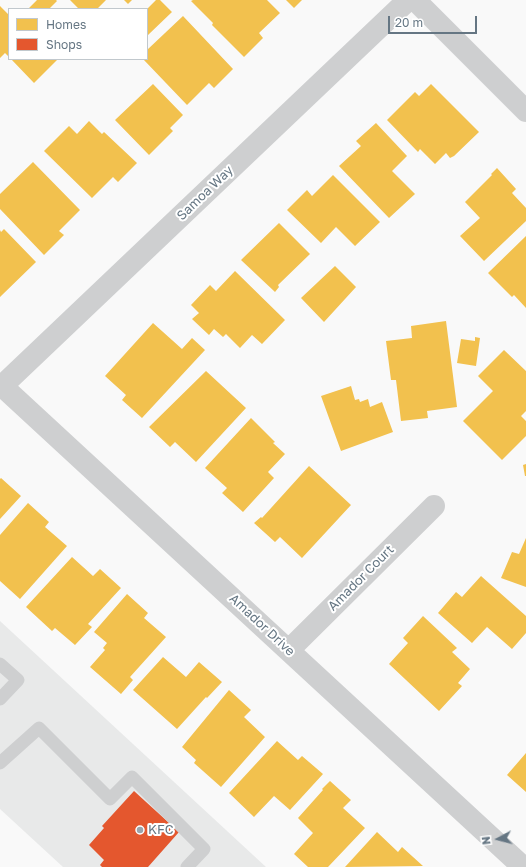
<!DOCTYPE html>
<style>
body{margin:0}
#map{position:relative;width:526px;height:867px;overflow:hidden;background:#f9f9f9;font-family:"Golos Text",sans-serif}
canvas{display:block}
.legend{position:absolute;left:8px;top:8px;width:140px;height:52px;box-sizing:border-box;background:#fff;border:1px solid #c1c8cd;margin:0;padding:5px 7px;list-style:none;font-size:12px;color:#657683}
.legend li{display:flex;align-items:center;gap:8px;height:20px}
.legend b{width:20px;border:1px solid #c1c8cd}
.north{position:absolute;left:478px;top:819px;width:40px;height:40px;-webkit-text-stroke:3px #fff;paint-order:stroke;rotate:263deg;font-size:11px;font-weight:700;line-height:16px;text-align:center;color:#657683}
.north::after{content:'';display:block;margin:auto;width:14px;height:18px;background:#657683;clip-path:polygon(50% 0,100% 100%,50% 72%,0 100%)}
.scale{position:absolute;left:388px;top:16px;width:89px;height:18px;box-sizing:border-box;border:2px solid #657683;border-top:0;padding-left:5px;font-size:12px;line-height:14px;white-space:nowrap;color:#657683;-webkit-text-stroke:3px #fff;paint-order:stroke}
</style>
<div id="map">
<canvas width="526" height="867"></canvas>
<ul class="legend">
<li><b style="height:11px;background:#f2c14e"></b>Homes</li>
<li><b style="height:11px;background:#e4572e"></b>Shops</li>
</ul>
<div class="north">N</div>
<div class="scale">20 m</div>
</div>
<script>
const c = document.querySelector('canvas').getContext('2d');
c.lineJoin = 'round';
function fill(path, color) {
  c.fillStyle = color;
  c.fill(path, 'evenodd');
}
function toPath(rows) {
  const path = new Path2D();
  for (const r of rows) {
    path.moveTo(r[0], r[1]);
    for (let i = 2; i < r.length; i += 2) path.lineTo(r[i], r[i + 1]);
  }
  return path;
}
function trace(path, color, width, dash) {
  c.strokeStyle = color;
  c.lineWidth = width;
  c.lineCap = dash ? 'butt' : 'round';
  c.setLineDash(dash || []);
  c.stroke(path);
}
function write(font, color, halo, rows, align = 'center') {
  c.font = font + ' "Golos Text",sans-serif';
  c.lineWidth = 4;
  c.setLineDash([]);
  c.textBaseline = 'middle';
  c.strokeStyle = halo;
  c.fillStyle = color;
  for (const [text, x, y, turn = 0] of rows) {
    c.save();
    c.translate(x, y);
    c.rotate((+turn || 0) * Math.PI / 180);
    c.textAlign = isNaN(turn) ? turn : align;
    if (halo) c.strokeText(text, 0, 0);
    c.fillText(text, 0, 0);
    c.restore();
  }
}
const built = toPath([
 [0,621,266,867,63,867,0,809]
]);
const homes = toPath([
 [37,0,56,0,57,1,49,9,28,9],
 [70,0,106,0,97,9,79,9],
 [124,0,132,0,128,4],
 [156,0,160,0,172,12,148,35,147,9],
 [193,0,267,0,280,13,259,33,263,38,244,57,212,25,213,23,191,1],
 [286,0,302,0,294,8],
 [0,6,9,15,9,57,5,53,0,58],
 [183,16,233,69,214,88,209,83,187,105,143,59,147,59,147,50],
 [11,59,58,59,34,83],
 [153,84,183,115,170,128,173,131,149,155,115,120],
 [431,84,479,132,454,156,450,158,446,153,435,164,420,149,418,152,387,120,415,92,419,96],
 [89,121,102,134,104,132,137,163,118,182,113,177,92,198,44,151,69,126,77,134],
 [376,123,407,156,392,171,415,194,389,218,339,166,361,146,356,141],
 [33,162,80,210,59,231,64,235,44,255,0,209,0,194],
 [497,168,516,189,512,193,526,208,526,221,484,261,460,236,480,218,465,202,492,175,491,174],
 [333,175,380,222,355,246,336,227,321,243,287,210,307,190,312,196],
 [279,223,310,254,278,285,279,287,275,292,241,260],
 [4,229,36,262,0,297,0,230,1,232],
 [526,236,526,308,514,295,512,297,488,273],
 [335,266,356,287,324,322,301,298],
 [235,271,285,320,262,344,252,335,240,348,226,334,223,337,214,329,209,335,192,319,199,313,191,305,210,285,216,291],
 [446,321,457,407,427,411,428,418,401,421,396,380,391,380,386,341,412,338,411,326],
 [153,323,182,349,192,338,205,350,142,418,122,400,126,395,105,376],
 [475,337,480,338,476,366,457,363,461,339,475,341],
 [504,350,526,371,526,411,521,416,526,421,526,436,502,460,463,421,493,391,478,376],
 [206,371,246,408,196,462,175,442,170,447,149,427],
 [351,386,355,400,359,399,360,402,368,399,370,407,382,402,393,432,341,451,321,396],
 [251,418,275,442,273,443,285,454,268,472,274,478,243,512,222,493,227,488,205,468],
 [526,464,526,476,525,476,523,465],
 [309,466,351,505,302,558,280,537,275,542,254,523,261,517,262,518],
 [1,478,21,496,0,519,0,479],
 [28,503,49,522,45,527,67,546,20,599,0,581,0,535],
 [526,538,526,587,501,578,512,552,519,554],
 [72,557,93,576,100,569,121,588,88,624,92,627,75,645,55,628,52,631,26,607],
 [481,576,526,616,526,633,512,649,487,627,472,643,438,613,456,592,462,597],
 [127,594,148,613,144,618,166,637,130,677,133,680,121,694,90,667,105,650,103,648,107,643,94,632],
 [423,616,457,648,452,652,470,669,458,683,462,686,439,711,389,664,408,643,403,638],
 [163,657,186,677,199,662,222,682,207,698,206,697,177,729,133,690],
 [229,690,251,710,244,717,265,737,221,787,194,763,196,760,182,747],
 [277,741,298,760,302,756,323,774,290,810,274,796,254,817,229,793],
 [526,753,526,792,507,775],
 [330,781,351,800,343,808,365,828,328,867,308,867,294,854,313,833,298,818,323,790,322,789],
 [377,832,398,852,402,847,423,866,345,867]
]);
const shops = toPath([
 [134,791,179,832,148,867,102,867,100,865,104,860,89,845,104,828,102,826]
]);
const lane = toPath([
 [0,664,18,680,0,699],
 [0,763,39,728,110,799,132,777,204,849,187,867]
]);
const street = toPath([
 [415,0,526,111],
 [0,384,523,867],
 [2,386,408,0],
 [289,650,434,506]
]);
const markers = [
 [140,830,4,"#99a4ac"]
];
const streetNames = [
 ["Samoa Way",205,193,-44],
 ["Amador Court",361,578,-45],
 ["Amador Drive",262,625,43]
];
const poiNames = [
 ["KFC",148,830]
];
fill(built, '#e8e9e9');
fill(homes, '#f2c14e');
fill(shops, '#e4572e');
trace(lane, '#cecfd0', 13);
trace(street, '#cecfd0', 22);
for (const [x, y, r, color] of markers) {
  const dot = new Path2D();
  dot.arc(x, y, r, 0, 2 * Math.PI);
  c.fillStyle = color;
  c.fill(dot);
  trace(dot, '#fff', 1.5);
}
write('13px', '#657683', '#fff', streetNames);
write('13px', '#657683', '#fff', poiNames, 'left');
</script>
